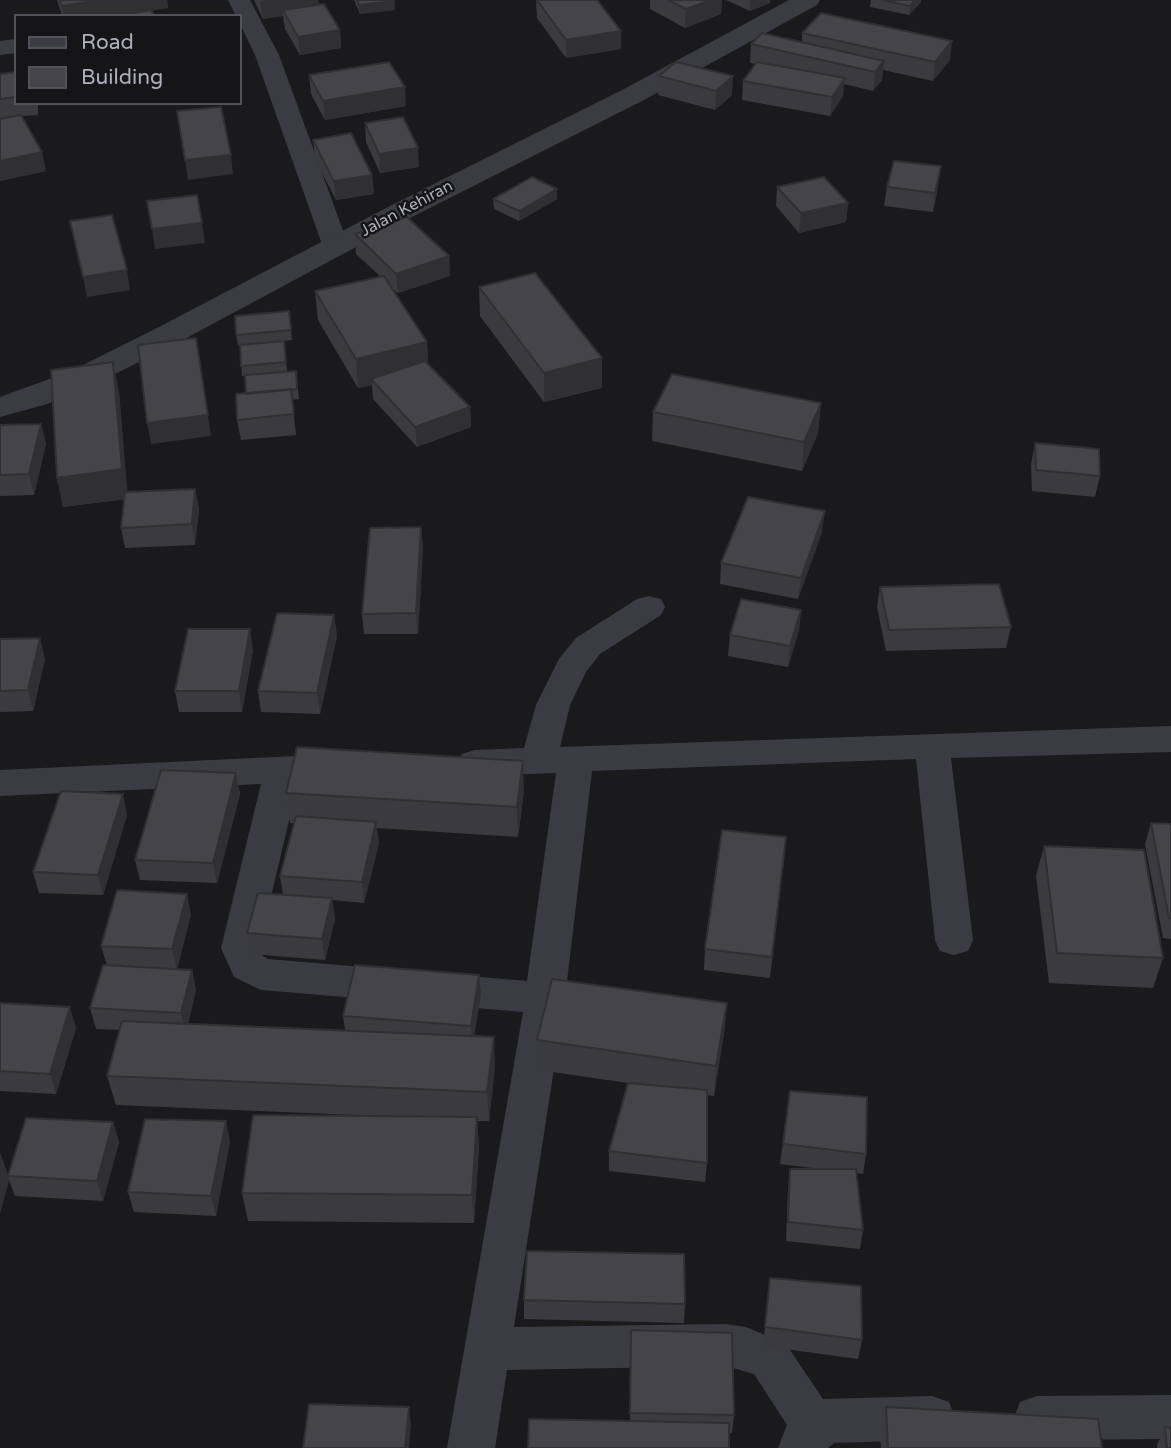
<!DOCTYPE html>
<style>
body{margin:0}
#map{position:relative;width:1171px;height:1448px;overflow:hidden;background:#1a1a1c;font-family:"Varela Round",sans-serif}
canvas{display:block}
.legend{position:absolute;left:14px;top:14px;width:228px;height:91px;box-sizing:border-box;background:#151517;border:2px solid #525358;margin:0;padding:9px 12px;list-style:none;font-size:21px;color:#aeb0ba}
.legend li{display:flex;align-items:center;gap:14px;height:35px}
.legend b{width:35px;border:2px solid #525358}
</style>
<div id="map">
<canvas width="1171" height="1448"></canvas>
<ul class="legend">
<li><b style="height:9px;background:#3b3c41"></b>Road</li>
<li><b style="height:19px;background:#454549"></b>Building</li>
</ul>
</div>
<script>
const c = document.querySelector('canvas').getContext('2d');
c.lineJoin = 'round';
function toPath(rows) {
  const path = new Path2D();
  for (const r of rows) {
    path.moveTo(r[0], r[1]);
    for (let i = 2; i < r.length; i += 2) path.lineTo(r[i], r[i + 1]);
  }
  return path;
}
function fill(path, color) {
  c.fillStyle = color;
  c.fill(path, 'evenodd');
}
function trace(path, color, width, dash) {
  c.strokeStyle = color;
  c.lineWidth = width;
  c.lineCap = dash ? 'butt' : 'round';
  c.setLineDash(dash || []);
  c.stroke(path);
}
function write(font, color, halo, rows, align = 'center') {
  c.font = font + ' "Varela Round",sans-serif';
  c.lineWidth = 5;
  c.setLineDash([]);
  c.textBaseline = 'middle';
  c.strokeStyle = halo;
  c.fillStyle = color;
  for (const [text, x, y, turn = 0] of rows) {
    c.save();
    c.translate(x, y);
    c.rotate((+turn || 0) * Math.PI / 180);
    c.textAlign = isNaN(turn) ? turn : align;
    if (halo) c.strokeText(text, 0, 0);
    c.fillText(text, 0, 0);
    c.restore();
  }
}
const minor = toPath([
 [228,0,250,0,279,55,349,247,345,253,336,255,327,253,323,247,255,55,240,24,240,16,236,16,228,0],
 [16,39,16,53,0,55,0,41,16,39],
 [649,596,661,599,665,607,661,615,600,654,586,672,570,705,560,747,1171,726,1171,752,951,758,973,940,968,951,954,955,940,951,935,940,916,759,592,771,565,998,514,1327,726,1324,746,1327,786,1344,823,1399,932,1396,949,1402,955,1418,949,1434,932,1440,834,1443,828,1448,778,1448,787,1425,754,1374,726,1366,507,1370,495,1448,447,1448,523,1012,261,990,234,977,221,948,261,784,0,796,0,770,339,754,352,758,357,767,352,776,339,780,298,782,259,948,263,956,268,959,527,981,556,773,475,776,462,772,457,763,462,754,475,750,524,748,536,705,559,659,576,638,637,599,649,596],
 [1171,1395,1171,1439,1037,1440,1020,1434,1014,1418,1020,1402,1037,1396,1171,1395]
]);
const tertiary = toPath([
 [789,0,820,0,817,5,642,101,410,218,179,342,93,385,47,404,0,417,0,397,71,371,157,328,390,206,624,89,789,0]
]);
const wall = toPath([
 [57,0,167,0,168,8,151,10,154,16,62,16],
 [254,0,318,0,319,5,340,30,341,48,300,55,285,29,283,16,263,19],
 [354,0,394,0,395,10,360,14],
 [536,0,621,49,566,58,537,18],
 [650,0,722,0,721,14,685,28,650,9],
 [726,0,770,0,770,3,750,11],
 [871,0,921,0,921,2,909,15,870,7],
 [802,33,950,60,933,81,883,70,882,80,873,91,844,84,843,96,830,116,742,100,743,81,756,64,750,63,751,44,802,42],
 [16,72,16,103,38,103,38,115,22,116,46,171,0,181,10,117,0,118,0,74],
 [309,75,406,106,325,120,311,94],
 [659,76,732,95,715,110,658,95],
 [365,123,419,167,380,173,366,142],
 [313,140,372,175,374,194,336,200,315,159],
 [938,186,933,212,884,206,887,187],
 [777,187,848,203,846,222,799,233,776,206],
 [557,189,557,199,519,221,494,209,493,199],
 [355,234,449,256,450,276,398,293,392,288,427,342,428,364,470,407,471,427,417,447,373,399,372,385,358,388,318,320,315,291,380,276,356,254],
 [479,287,602,358,602,388,544,402,480,316],
 [289,311,292,340,284,341,287,371,296,371,299,399,292,400,296,435,241,440,237,420,246,394,245,376,242,376,240,345,238,345,236,335],
 [119,392,127,492,195,489,199,509,195,545,125,548,121,528,124,499,63,507,57,478],
 [821,403,818,433,802,471,652,441,653,412],
 [41,424,46,444,34,495,0,496,0,425],
 [1035,443,1100,476,1095,497,1032,491,1031,464],
 [421,527,423,548,418,634,364,634,362,614],
 [822,532,798,599,720,584,721,563],
 [880,587,1011,627,1006,648,886,651,877,607],
 [801,610,799,630,788,667,728,656,730,635],
 [334,615,337,636,320,714,261,712,258,691],
 [0,639,45,659,33,711,0,712],
 [253,650,242,712,179,712,175,691],
 [236,773,240,794,217,883,140,880,135,860],
 [524,791,518,837,377,828,379,843,364,903,332,900,335,919,325,960,251,954,247,933,283,895,280,876,294,823,290,823,286,793],
 [127,815,103,895,39,893,33,872],
 [1151,823,1171,824,1171,939,1163,938,1145,844],
 [786,837,770,978,704,970,705,949],
 [1044,846,1163,958,1153,988,1049,983,1036,876],
 [191,914,177,969,192,970,196,990,188,1024,345,1030,343,1016,479,975,481,995,474,1036,495,1066,489,1121,477,1121,479,1146,474,1223,248,1221,242,1193,379,1116,116,1105,107,1076,120,1030,96,1029,90,1008,107,965,101,946],
 [0,1003,76,1028,56,1094,0,1091],
 [727,1003,724,1033,714,1096,707,1095,707,1163,705,1182,609,1171,609,1151,635,1084,538,1070,537,1040],
 [790,1091,866,1154,863,1174,857,1173,863,1230,860,1249,786,1241,788,1189,790,1169,821,1169,780,1164],
 [113,1122,119,1142,103,1201,15,1196,9,1180,0,1213,0,1153,8,1175],
 [230,1141,216,1216,134,1212,128,1192],
 [770,1278,862,1340,858,1359,763,1346],
 [524,1300,685,1304,684,1323,524,1319],
 [631,1349,734,1415,732,1433,630,1421],
 [886,1407,1102,1448,881,1448,880,1433],
 [1165,1427,1171,1448,1157,1448,1157,1445]
]);
const shadedWall = toPath([
 [98,0,167,0,168,8,117,16,64,16,62,6],
 [267,0,318,0,319,11,283,10,283,16,263,19,260,1],
 [711,0,722,0,721,14,685,28,686,9],
 [750,0,770,0,770,3,750,11],
 [915,0,921,0,921,2,909,15,910,6],
 [394,1,395,10,360,14,359,5],
 [340,30,341,48,300,55,298,37],
 [621,31,621,49,566,58,566,40],
 [952,41,950,60,933,81,935,62],
 [884,61,882,80,873,91,875,72],
 [733,76,732,95,715,110,716,91],
 [845,78,843,96,830,116,832,97],
 [405,87,406,106,325,120,323,101],
 [418,148,419,167,380,173,379,154],
 [42,152,46,171,0,181,0,161],
 [231,155,233,174,188,180,185,160],
 [941,166,938,186,933,212,935,193],
 [372,175,374,194,336,200,334,181],
 [557,189,557,199,519,221,519,211],
 [848,203,846,222,799,233,801,213],
 [202,223,205,243,155,249,152,229],
 [449,256,450,276,398,293,396,274],
 [127,270,130,290,87,297,83,277],
 [196,338,211,436,151,444,147,423],
 [427,342,429,371,371,379,372,385,358,388,356,359],
 [602,358,602,388,544,402,544,373],
 [113,362,119,392,128,499,63,507,57,478],
 [821,403,818,433,802,471,804,442],
 [470,407,471,427,417,447,415,427],
 [41,424,46,444,34,495,29,474],
 [195,489,199,509,195,545,192,524],
 [825,511,822,532,798,599,801,578],
 [421,527,423,548,418,634,416,613],
 [801,610,799,630,788,667,790,646],
 [334,615,337,636,320,714,317,693],
 [250,629,253,650,242,712,239,691],
 [40,638,45,659,33,711,28,690],
 [523,761,524,791,518,837,517,807],
 [236,773,240,794,217,883,213,863],
 [123,794,127,815,103,895,98,875],
 [376,822,379,843,364,903,362,882],
 [187,894,191,914,177,970,172,949],
 [332,898,335,919,325,960,322,939],
 [192,970,196,990,186,1033,181,1013],
 [479,975,481,995,472,1046,471,1026],
 [727,1003,724,1033,714,1096,716,1066],
 [70,1007,76,1028,56,1094,50,1074],
 [494,1037,495,1066,489,1121,487,1092],
 [477,1117,479,1146,474,1223,472,1195],
 [226,1121,230,1141,216,1216,211,1196],
 [113,1122,119,1142,103,1201,97,1181],
 [0,1153,9,1180,0,1213],
 [409,1407,411,1425,409,1448,405,1448]
]);
const building = toPath([
 [60,0,98,0,62,6,60,0],
 [357,0,394,0,394,1,359,5,357,0],
 [537,0,597,0,621,31,566,40,537,0],
 [668,0,711,0,686,9,668,0],
 [883,0,915,0,910,6,883,0],
 [324,4,340,30,298,37,283,10,324,4],
 [151,10,154,16,116,16,151,10],
 [821,13,952,41,935,62,802,33,821,13],
 [762,33,884,61,875,72,751,44,762,33],
 [389,62,405,87,323,101,309,75,389,62],
 [676,62,733,76,716,91,659,76,676,62],
 [757,62,845,78,832,97,743,81,757,62],
 [16,72,16,97,0,99,0,74,16,72],
 [221,107,231,155,185,160,177,111,221,107],
 [21,115,42,152,0,161,0,119,21,115],
 [403,117,418,148,379,154,365,123,403,117],
 [351,133,372,175,334,181,313,140,351,133],
 [894,161,941,166,935,193,887,187,894,161],
 [532,177,557,189,519,211,493,199,532,177],
 [824,177,848,203,801,213,777,187,824,177],
 [197,195,202,223,152,229,147,201,197,195],
 [112,215,127,270,83,277,70,221,112,215],
 [407,217,449,256,396,274,355,234,407,217],
 [535,273,602,358,544,373,479,287,535,273],
 [384,276,427,342,356,359,315,291,384,276],
 [289,311,291,330,236,335,235,316,289,311],
 [196,338,208,415,147,423,138,345,196,338],
 [284,341,286,362,241,366,240,345,284,341],
 [425,361,470,407,415,427,371,379,425,361],
 [113,362,122,469,57,478,51,370,113,362],
 [296,371,297,389,246,394,245,375,296,371],
 [672,374,821,403,804,442,653,412,672,374],
 [291,389,294,414,237,420,236,394,291,389],
 [41,424,29,474,0,475,0,425,41,424],
 [1035,443,1099,449,1100,476,1036,470,1035,443],
 [195,489,192,524,121,528,125,492,195,489],
 [748,497,825,511,801,578,721,563,748,497],
 [421,527,416,613,362,614,370,528,421,527],
 [999,584,1011,627,889,630,880,587,999,584],
 [741,599,801,610,790,646,730,635,741,599],
 [277,613,334,615,317,693,258,691,277,613],
 [188,629,250,629,239,691,175,691,188,629],
 [40,638,28,690,0,691,0,639,40,638],
 [297,747,523,761,517,807,286,793,297,747],
 [161,770,236,773,213,863,135,860,161,770],
 [61,791,123,794,98,875,33,872,61,791],
 [296,816,376,822,362,882,280,876,296,816],
 [1151,823,1171,824,1171,918,1169,918,1151,823],
 [722,830,786,837,772,957,705,949,722,830],
 [1044,846,1144,850,1163,958,1057,953,1044,846],
 [117,890,187,894,172,949,101,946,117,890],
 [258,893,332,898,322,939,247,933,258,893],
 [103,965,192,970,181,1013,90,1008,103,965],
 [355,965,479,975,471,1026,343,1016,355,965],
 [552,979,727,1003,716,1066,537,1040,552,979],
 [0,1003,70,1007,50,1074,0,1071,0,1003],
 [122,1021,494,1037,487,1092,107,1076,122,1021],
 [628,1083,707,1090,707,1163,609,1151,628,1083],
 [790,1091,867,1097,866,1154,783,1144,790,1091],
 [253,1115,477,1117,472,1195,242,1193,253,1115],
 [26,1118,113,1122,97,1181,8,1176,26,1118],
 [145,1119,226,1121,211,1196,128,1192,145,1119],
 [790,1169,856,1169,863,1230,788,1222,790,1169],
 [527,1251,684,1254,685,1304,524,1300,527,1251],
 [770,1278,861,1286,862,1340,765,1327,770,1278],
 [631,1330,732,1333,734,1415,630,1413,631,1330],
 [309,1404,409,1407,405,1448,303,1448,309,1404],
 [886,1407,1098,1419,1102,1448,888,1448,886,1407],
 [529,1419,729,1423,729,1448,528,1448,529,1419],
 [1165,1427,1171,1428,1171,1448,1167,1448,1165,1427]
]);
const farStreetnames = [
 ["Jalan Kehiran",407,209,-28]
];
fill(minor, '#3b3c41');
fill(tertiary, '#3b3c41');
fill(wall, '#3b3b3f');
fill(shadedWall, '#303033');
fill(building, '#454549');
trace(building, '#303033', 2);
write('16px', '#aeb0ba', '#151517', farStreetnames);
</script>
